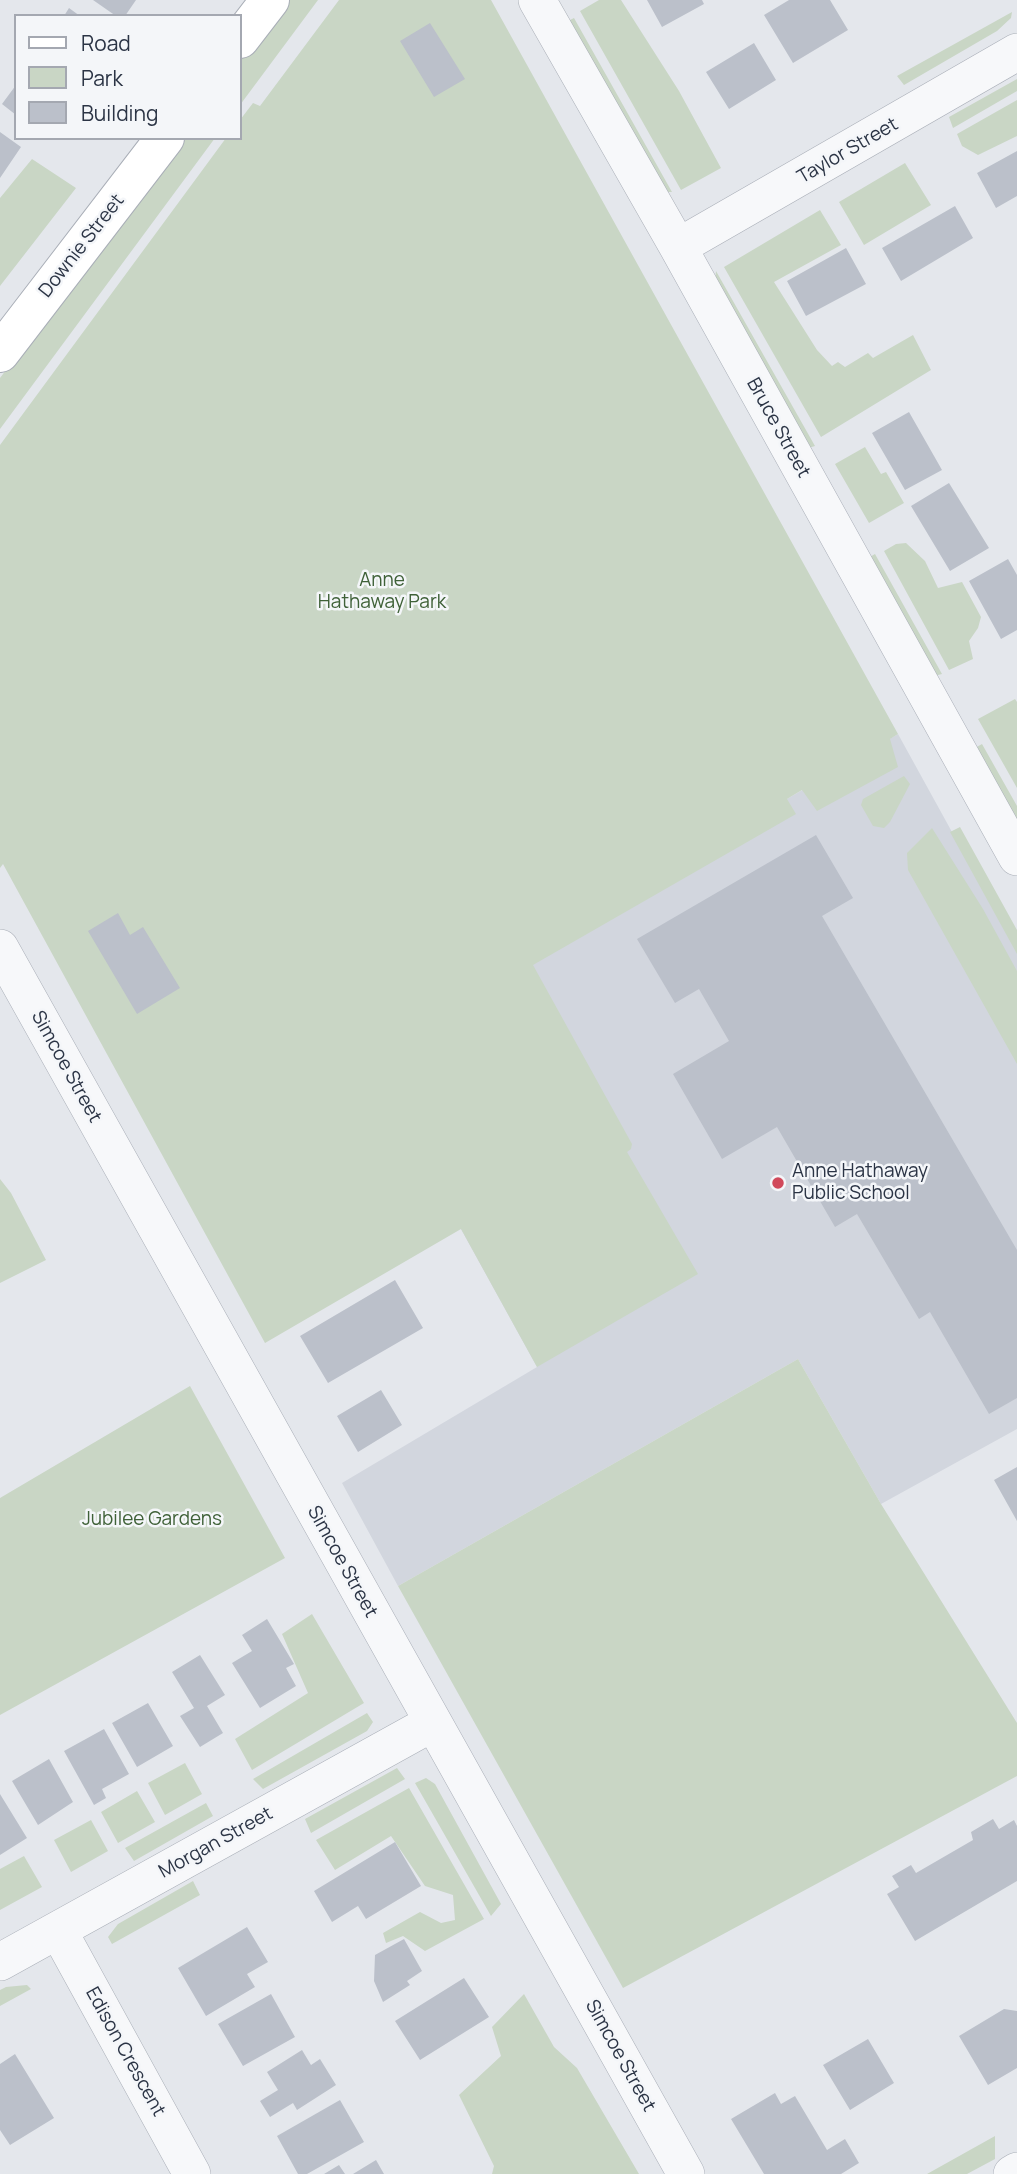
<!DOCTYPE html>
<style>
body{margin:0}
#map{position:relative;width:1017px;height:2174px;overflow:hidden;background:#e4e7ec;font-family:Manrope,sans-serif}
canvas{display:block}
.legend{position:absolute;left:14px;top:14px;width:228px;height:126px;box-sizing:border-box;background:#f4f6f9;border:2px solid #a4a8b1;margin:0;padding:9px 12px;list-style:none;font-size:21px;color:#2b3445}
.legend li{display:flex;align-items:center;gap:14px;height:35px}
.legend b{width:35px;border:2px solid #a4a8b1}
</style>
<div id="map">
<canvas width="1017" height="2174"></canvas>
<ul class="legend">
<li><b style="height:9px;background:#fff"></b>Road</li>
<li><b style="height:19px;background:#c9d6c5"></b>Park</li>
<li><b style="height:19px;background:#bbc0ca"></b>Building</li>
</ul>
</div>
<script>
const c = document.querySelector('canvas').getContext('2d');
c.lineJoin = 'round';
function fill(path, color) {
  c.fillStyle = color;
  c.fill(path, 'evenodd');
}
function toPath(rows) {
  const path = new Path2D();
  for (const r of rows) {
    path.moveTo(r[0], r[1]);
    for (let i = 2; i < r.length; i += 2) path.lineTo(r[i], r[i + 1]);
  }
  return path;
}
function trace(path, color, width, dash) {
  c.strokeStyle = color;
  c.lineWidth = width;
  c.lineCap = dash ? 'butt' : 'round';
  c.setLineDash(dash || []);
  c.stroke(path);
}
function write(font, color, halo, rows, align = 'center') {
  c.font = font + ' Manrope,sans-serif';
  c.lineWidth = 5;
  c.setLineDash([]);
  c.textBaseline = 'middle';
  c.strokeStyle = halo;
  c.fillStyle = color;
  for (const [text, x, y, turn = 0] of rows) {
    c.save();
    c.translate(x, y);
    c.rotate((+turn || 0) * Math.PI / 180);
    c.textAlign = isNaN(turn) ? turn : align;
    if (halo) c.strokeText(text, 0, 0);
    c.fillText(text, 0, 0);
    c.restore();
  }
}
const built = toPath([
 [898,734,1017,950,1017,1429,881,1504,798,1359,398,1586,342,1483,537,1367,461,1229,517,957]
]);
const green = toPath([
 [285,0,318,0,240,105,240,59],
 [339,0,491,0,898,734,890,739,898,767,817,811,802,790,787,799,796,814,533,965,632,1144,631,1149,627,1152,698,1274,537,1367,461,1229,265,1343,3,864,0,868,0,445,226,138,240,138,240,120,253,103,260,106],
 [599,0,621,0,679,91,721,168,681,190,580,11],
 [1012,12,1011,18,997,31,904,85,897,76],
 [574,18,672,192,665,192,562,24],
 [1017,79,1017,91,953,128,949,117],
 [1017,100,1017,136,978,155,962,146,957,134],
 [180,138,215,138,0,429,0,378],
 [32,159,76,188,0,286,0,198],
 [905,163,931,205,864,245,839,202],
 [820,210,841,245,774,282,817,350,832,366,838,362,845,367,868,353,873,358,913,335,931,370,821,437,724,267],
 [716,271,815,446,805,449,715,281],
 [865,447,881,474,886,472,904,503,869,523,835,464],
 [906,543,925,561,938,588,962,582,981,617,978,628,969,641,973,659,949,670,884,551,896,544],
 [875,554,942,674,934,676,866,559],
 [1015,699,1017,702,1017,788,978,719],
 [982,744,1017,806,1017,823,975,748],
 [904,776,910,784,890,822,884,828,873,826,861,805,863,799],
 [960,827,1017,930,1017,954,950,832],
 [932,828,983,909,1017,971,1017,1064,908,870,907,853],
 [0,1179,11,1193,46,1260,0,1283],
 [798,1359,881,1504,1017,1723,1017,1776,623,1988,398,1586],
 [190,1386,285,1558,0,1715,0,1498],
 [312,1614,364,1703,252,1770,235,1739,308,1693,282,1634],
 [367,1713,373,1722,367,1731,263,1789,253,1779],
 [185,1763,202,1794,165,1815,148,1783],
 [397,1768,405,1779,311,1833,305,1819],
 [426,1778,435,1784,501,1904,491,1916,415,1783],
 [409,1788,484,1919,425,1951,403,1936,386,1943,383,1933,420,1912,441,1923,455,1920,453,1895,425,1886,391,1836,335,1870,316,1840],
 [137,1791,155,1822,118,1843,101,1812],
 [206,1803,213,1816,134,1861,125,1848],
 [91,1820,108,1851,71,1872,54,1840],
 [24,1856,42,1887,0,1910,0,1869],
 [193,1881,200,1895,112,1944,108,1937,118,1924],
 [27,1985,31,1989,0,2006,0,1990,6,1987],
 [524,1994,554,2047,577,2068,639,2174,492,2174,494,2166,459,2095,501,2056,492,2027],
 [995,2136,995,2159,967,2174,927,2174]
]);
const building = toPath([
 [93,0,136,0,125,16,116,16],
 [647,0,702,0,704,4,662,27],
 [789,0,830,0,848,30,793,63,764,15],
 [69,8,80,16,64,16],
 [430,23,465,79,434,97,400,41],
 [754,43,776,80,729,109,706,72],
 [16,85,16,115,2,104],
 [0,132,21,147,0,178],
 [1017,151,1017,196,996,208,977,173],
 [955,206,973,238,901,281,882,248],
 [846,248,866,284,806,316,787,281],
 [909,412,942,470,905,490,872,433],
 [949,483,989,548,950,571,911,506],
 [1008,559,1017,575,1017,630,1001,639,969,581],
 [816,835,853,898,822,916,1017,1250,1017,1398,989,1414,930,1312,919,1319,857,1214,835,1227,777,1127,722,1159,673,1074,729,1041,699,989,675,1003,637,939],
 [118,913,130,935,143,927,180,988,137,1014,88,931],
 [395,1280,423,1328,328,1383,300,1336],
 [381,1390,402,1425,358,1452,337,1416],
 [1017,1467,1017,1521,994,1480],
 [267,1619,294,1664,286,1668,296,1686,260,1708,232,1663,252,1651,242,1635],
 [200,1655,225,1695,207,1706,223,1733,200,1747,180,1716,194,1708,172,1672],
 [148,1703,173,1746,137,1767,112,1723],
 [104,1729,129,1774,102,1789,106,1798,94,1805,64,1751],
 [49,1759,73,1802,38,1825,12,1781],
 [0,1794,27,1838,0,1855],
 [993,1819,999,1829,1014,1820,1017,1826,1017,1881,915,1941,887,1894,899,1887,892,1876,911,1865,916,1873,973,1840,971,1832],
 [395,1842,421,1886,366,1919,358,1906,332,1922,314,1891],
 [247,1927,268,1962,247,1974,255,1987,206,2016,178,1968],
 [404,1939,422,1971,407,1981,410,1985,383,2002,374,1981,375,1955],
 [464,1978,489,2017,420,2060,395,2021],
 [271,1994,295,2037,243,2066,218,2024],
 [1004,2009,1017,2011,1017,2068,988,2085,959,2036],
 [868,2039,894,2083,850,2110,823,2065],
 [302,2050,311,2065,320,2059,336,2085,297,2110,293,2103,270,2117,260,2101,278,2090,267,2072],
 [15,2054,54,2118,10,2145,0,2130,0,2064],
 [775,2093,781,2104,795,2096,827,2150,845,2139,859,2163,841,2174,764,2174,731,2119],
 [340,2100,364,2142,307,2174,298,2174,277,2136],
 [376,2160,384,2174,353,2174],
 [339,2165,345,2174,324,2174]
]);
const street = toPath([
 [537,0,678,247,1017,857],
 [678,247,1017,52],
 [0,948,686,2174],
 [58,1930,192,2174],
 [0,1962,432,1723],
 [1012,2174,1017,2171]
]);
const secondary = toPath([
 [240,39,270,0],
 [0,353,165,138]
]);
const markers = [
 [778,1183,7,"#d1495b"]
];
const streetNames = [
 ["Taylor Street",848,151,-30],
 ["Downie Street",82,246,-52],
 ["Bruce Street",778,428,61],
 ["Simcoe Street",66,1067,61],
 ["Simcoe Street",342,1562,61],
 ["Morgan Street",216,1843,-29],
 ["Edison Crescent",125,2052,61],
 ["Simcoe Street",620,2056,61]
];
const parkNames = [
 ["Anne",382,581],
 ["Hathaway Park",382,603],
 ["Jubilee Gardens",152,1520]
];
const poiNames = [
 ["Anne Hathaway",792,1172],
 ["Public School",792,1194]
];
fill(built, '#d2d6de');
fill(green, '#c9d6c5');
fill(building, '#bbc0ca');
trace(street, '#a9aeb7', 38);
trace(secondary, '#a9aeb7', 40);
trace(street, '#f7f8fa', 37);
trace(secondary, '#fff', 38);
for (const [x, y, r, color] of markers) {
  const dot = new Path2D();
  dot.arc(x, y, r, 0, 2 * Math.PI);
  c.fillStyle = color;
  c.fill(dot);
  trace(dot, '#f4f6f9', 2.5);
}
write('19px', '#2b3445', '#f4f6f9', streetNames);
write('19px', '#3f6138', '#f4f6f9', parkNames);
write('19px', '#2b3445', '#f4f6f9', poiNames, 'left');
</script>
